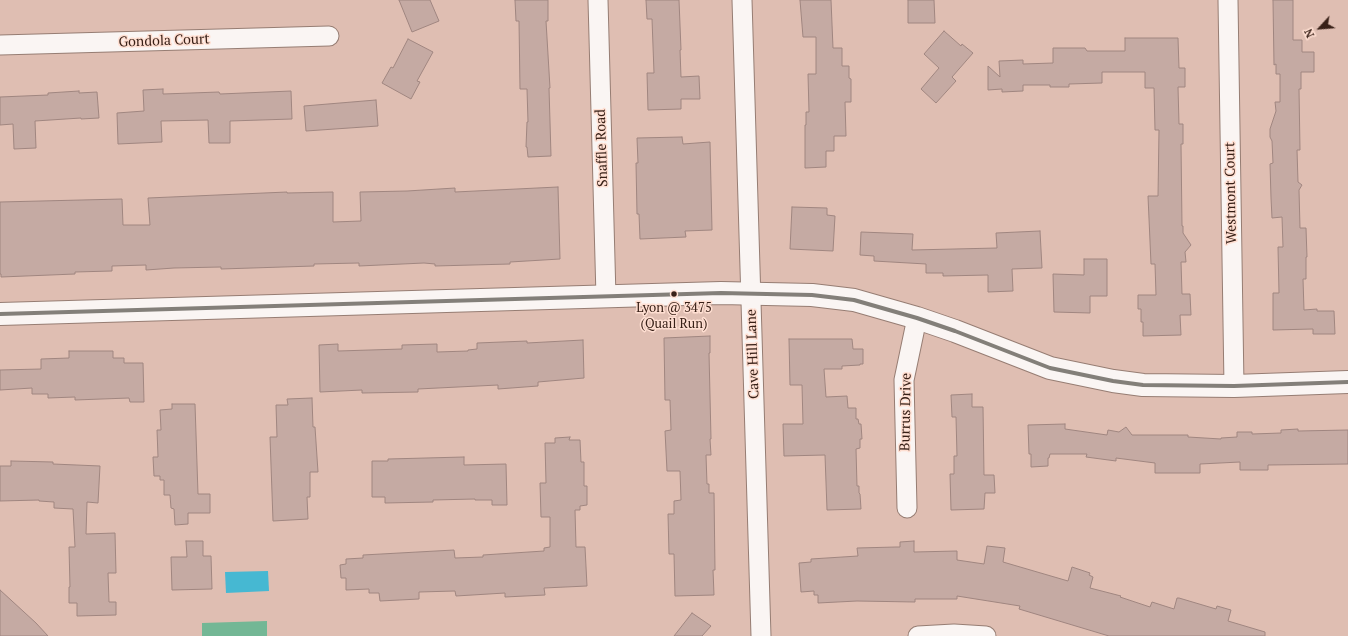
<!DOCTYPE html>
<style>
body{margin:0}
#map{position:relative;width:1348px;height:636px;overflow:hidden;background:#dfbeb2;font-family:"PT Serif",serif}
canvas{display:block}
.north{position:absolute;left:1300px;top:8px;width:40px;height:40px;-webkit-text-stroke:3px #ffdfd2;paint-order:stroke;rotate:244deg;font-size:11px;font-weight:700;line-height:16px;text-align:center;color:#382017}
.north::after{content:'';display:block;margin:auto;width:14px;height:18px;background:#382017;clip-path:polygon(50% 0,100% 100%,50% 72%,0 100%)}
</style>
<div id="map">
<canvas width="1348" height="636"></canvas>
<div class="north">N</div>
</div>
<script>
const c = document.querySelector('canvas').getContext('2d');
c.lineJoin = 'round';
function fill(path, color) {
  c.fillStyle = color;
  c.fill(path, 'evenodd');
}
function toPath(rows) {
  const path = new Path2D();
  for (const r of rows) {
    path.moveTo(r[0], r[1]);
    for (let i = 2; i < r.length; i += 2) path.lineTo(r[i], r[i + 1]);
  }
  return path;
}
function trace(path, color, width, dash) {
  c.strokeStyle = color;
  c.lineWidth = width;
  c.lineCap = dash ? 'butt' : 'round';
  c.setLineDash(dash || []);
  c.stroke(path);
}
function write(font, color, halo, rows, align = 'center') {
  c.font = font + ' "PT Serif",serif';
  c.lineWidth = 3;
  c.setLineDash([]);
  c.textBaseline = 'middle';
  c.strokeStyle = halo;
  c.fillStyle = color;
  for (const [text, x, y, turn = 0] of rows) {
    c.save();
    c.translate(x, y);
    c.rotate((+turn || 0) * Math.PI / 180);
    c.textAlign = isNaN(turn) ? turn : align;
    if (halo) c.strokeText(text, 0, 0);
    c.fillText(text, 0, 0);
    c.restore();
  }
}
const green = toPath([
 [267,621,267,636,202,636,202,623]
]);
const water = toPath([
 [268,571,269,591,226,593,225,572]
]);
const building = toPath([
 [399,0,430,0,439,21,412,32,399,0],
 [515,0,548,0,548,21,546,21,550,88,549,88,551,156,528,157,527,147,526,147,527,122,528,122,527,89,520,89,519,21,516,21,515,0],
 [646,0,679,0,681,50,680,50,681,77,699,76,700,99,681,99,681,109,648,110,647,73,654,73,652,19,647,19,646,0],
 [800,0,831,0,833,48,842,48,842,66,849,66,849,78,851,79,851,102,845,102,846,136,834,136,834,151,826,151,826,167,805,168,805,125,806,125,806,112,809,112,808,74,816,74,816,37,803,37,800,0],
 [908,0,934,0,935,23,908,23,908,0],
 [1273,0,1293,0,1293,40,1302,40,1302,52,1314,52,1314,72,1301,72,1301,89,1299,89,1300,150,1297,150,1298,182,1302,185,1299,190,1300,228,1306,228,1307,257,1306,257,1306,279,1303,279,1304,310,1317,309,1317,311,1334,311,1335,334,1313,334,1313,329,1273,330,1273,293,1279,293,1278,247,1283,247,1282,217,1272,218,1271,198,1270,164,1273,163,1272,141,1270,137,1270,129,1276,111,1275,102,1280,102,1280,74,1276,74,1276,64,1274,65,1273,0],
 [944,31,961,46,962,44,973,53,952,77,956,81,936,103,921,89,939,68,924,54,944,31],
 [1125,38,1178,38,1179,68,1185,68,1185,87,1178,87,1179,124,1183,124,1183,144,1181,144,1182,226,1183,226,1183,233,1191,245,1185,252,1186,262,1181,262,1182,294,1190,294,1191,315,1180,315,1181,335,1143,336,1143,322,1141,322,1141,309,1138,309,1138,295,1156,295,1155,264,1151,264,1148,196,1158,196,1159,130,1155,130,1154,88,1145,88,1145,72,1102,72,1102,83,1069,84,1069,87,1050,87,1050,85,1023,85,1023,91,1002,92,1002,89,988,90,988,66,1000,77,999,61,1023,60,1023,64,1053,63,1053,48,1085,48,1087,51,1125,51,1125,38],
 [408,39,433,52,417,81,420,82,411,99,382,83,391,67,393,68,408,39],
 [163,89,163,94,219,92,220,94,291,91,292,119,230,121,230,143,209,143,208,120,161,121,162,142,118,144,117,113,144,111,143,90,163,89],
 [79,91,79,93,97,92,99,118,81,119,81,118,35,121,36,148,14,149,13,124,0,125,0,97,48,95,48,93,79,91],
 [376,100,378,126,306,131,304,106,376,100],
 [682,137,683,144,710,142,712,230,685,231,686,237,640,239,639,214,637,214,636,163,638,163,637,138,682,137],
 [558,187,560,259,510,262,510,264,435,266,435,264,424,263,359,266,359,263,314,264,314,266,221,269,221,267,174,268,146,270,146,265,112,266,112,271,75,272,75,274,1,277,1,274,0,274,0,202,122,199,123,225,150,225,148,198,287,192,287,193,333,192,333,222,361,221,360,192,407,191,455,188,455,192,558,187],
 [792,207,827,208,827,215,835,216,833,251,790,249,792,207],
 [1040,231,1042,268,1012,269,1013,291,988,292,988,275,943,276,943,273,926,273,926,264,874,261,874,256,860,255,861,232,913,234,912,250,997,248,996,233,1040,231],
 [1084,259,1107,259,1107,296,1090,296,1090,313,1054,312,1053,274,1084,275,1084,259],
 [710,336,710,353,709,353,711,439,710,439,711,455,706,455,707,484,709,484,709,493,714,493,715,570,713,570,714,595,675,596,674,554,669,554,668,514,674,514,674,501,681,500,680,471,667,471,665,431,671,430,670,400,665,400,664,338,710,336],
 [789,339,852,339,853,349,863,349,863,364,860,364,860,365,842,366,842,369,824,369,826,397,847,396,848,408,856,408,856,419,858,419,859,424,861,424,862,439,860,439,860,448,856,449,857,486,859,486,859,493,860,494,861,509,827,510,825,455,784,456,783,424,803,424,802,385,790,385,789,339],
 [583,340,584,378,538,382,538,386,498,389,498,385,418,389,418,392,362,393,362,390,320,392,319,345,338,344,338,351,402,349,402,345,437,344,437,352,468,351,468,350,477,349,477,343,527,341,527,343,583,340],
 [69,351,113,351,113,358,124,358,124,363,143,363,144,402,130,402,129,398,75,400,75,397,48,398,48,394,32,394,32,388,0,390,0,370,41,369,41,359,69,358,69,351],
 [972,394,972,407,983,407,984,475,994,475,995,493,985,493,984,509,951,510,950,474,954,474,954,456,957,456,956,417,952,417,951,395,972,394],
 [312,398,313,427,315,427,318,472,310,472,310,497,307,497,308,519,273,521,270,437,277,437,276,405,288,405,287,399,312,398],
 [172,404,195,404,198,494,210,494,210,513,188,513,188,524,175,525,174,509,171,508,170,495,164,495,164,480,160,480,160,476,154,476,153,457,158,457,157,430,161,430,160,410,172,409,172,404],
 [1065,424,1065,429,1107,435,1108,430,1119,432,1126,427,1132,435,1188,435,1188,437,1221,439,1221,438,1237,437,1237,432,1252,432,1252,434,1281,433,1281,430,1298,429,1298,431,1348,430,1348,464,1268,465,1268,470,1240,470,1240,462,1200,464,1200,473,1155,473,1155,463,1116,458,1116,461,1086,457,1087,454,1050,454,1049,458,1048,458,1048,466,1031,467,1031,454,1029,454,1028,425,1065,424],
 [570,437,569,440,580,440,581,462,584,462,584,486,587,486,587,505,580,506,580,510,575,510,576,547,585,547,587,586,544,588,545,595,505,597,505,593,456,596,455,591,419,592,419,599,380,601,379,593,369,593,369,589,346,590,346,578,341,578,340,565,346,564,346,559,363,558,363,555,454,550,455,558,483,557,483,555,544,551,544,548,550,547,550,517,541,517,540,483,546,483,545,443,555,443,555,438,570,437],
 [464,457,464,465,506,464,507,505,492,505,492,500,475,500,475,499,433,500,433,502,385,503,385,497,372,497,372,461,388,461,388,459,464,457],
 [11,461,53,462,53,464,100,466,98,503,87,502,86,534,115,533,116,573,108,573,109,602,116,602,116,615,77,616,77,603,69,603,69,587,70,587,69,547,75,547,73,509,54,508,54,502,39,501,39,500,0,501,0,466,11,466,11,461],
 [186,541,203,541,203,556,211,556,212,589,172,590,171,557,187,557,186,541],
 [914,541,914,552,957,551,957,560,984,564,987,546,1005,548,1003,562,1068,581,1072,567,1090,573,1089,575,1093,577,1090,588,1121,596,1120,597,1150,607,1152,602,1174,609,1177,598,1179,598,1216,609,1217,606,1231,610,1228,621,1265,632,1265,636,1109,636,1019,609,1020,606,957,596,957,599,915,599,915,602,857,601,818,603,818,595,814,595,814,591,801,592,799,563,811,562,811,559,858,556,857,548,896,547,900,547,900,542,914,541],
 [0,590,36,623,48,636,0,636,0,590],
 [692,613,711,626,702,636,674,636,692,613]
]);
const minor = toPath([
 [598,0,606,297],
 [742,0,761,636],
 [1228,0,1234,386],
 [0,45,329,36],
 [907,508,904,380,917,318],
 [918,636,954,634,986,636]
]);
const tertiary = toPath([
 [0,314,721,293,812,295,854,300,917,318,955,331,1050,368,1113,381,1143,385,1234,386,1348,382]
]);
const bus1 = toPath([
 [0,314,721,293,812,295,854,300,917,318,955,331,1050,368,1113,381,1143,385,1234,386,1348,382]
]);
const markers = [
 [674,294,3.5,"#382017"]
];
const busNames = [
 ["Lyon @ 3475",674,308],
 ["(Quail Run)",674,324]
];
const streetNames = [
 ["Gondola Court",164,41,-2],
 ["Snaffle Road",602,148,-92],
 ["Westmont Court",1231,193,-91],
 ["Cave Hill Lane",753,354,-92],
 ["Burrus Drive",906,412,-89]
];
fill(green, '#73b795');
fill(water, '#46b8d2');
fill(building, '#c5aaa3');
trace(building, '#a08680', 1);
trace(minor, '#967d73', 21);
trace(tertiary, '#967d73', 24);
trace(minor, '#faf5f3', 19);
trace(tertiary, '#faf5f3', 22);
trace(bus1, '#837f79', 4);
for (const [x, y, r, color] of markers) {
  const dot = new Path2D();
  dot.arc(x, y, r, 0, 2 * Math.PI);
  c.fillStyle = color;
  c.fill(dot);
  trace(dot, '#ffdfd2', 1.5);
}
write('13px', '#382017', '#ffdfd2', busNames);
write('14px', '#382017', '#ffdfd2', streetNames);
</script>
